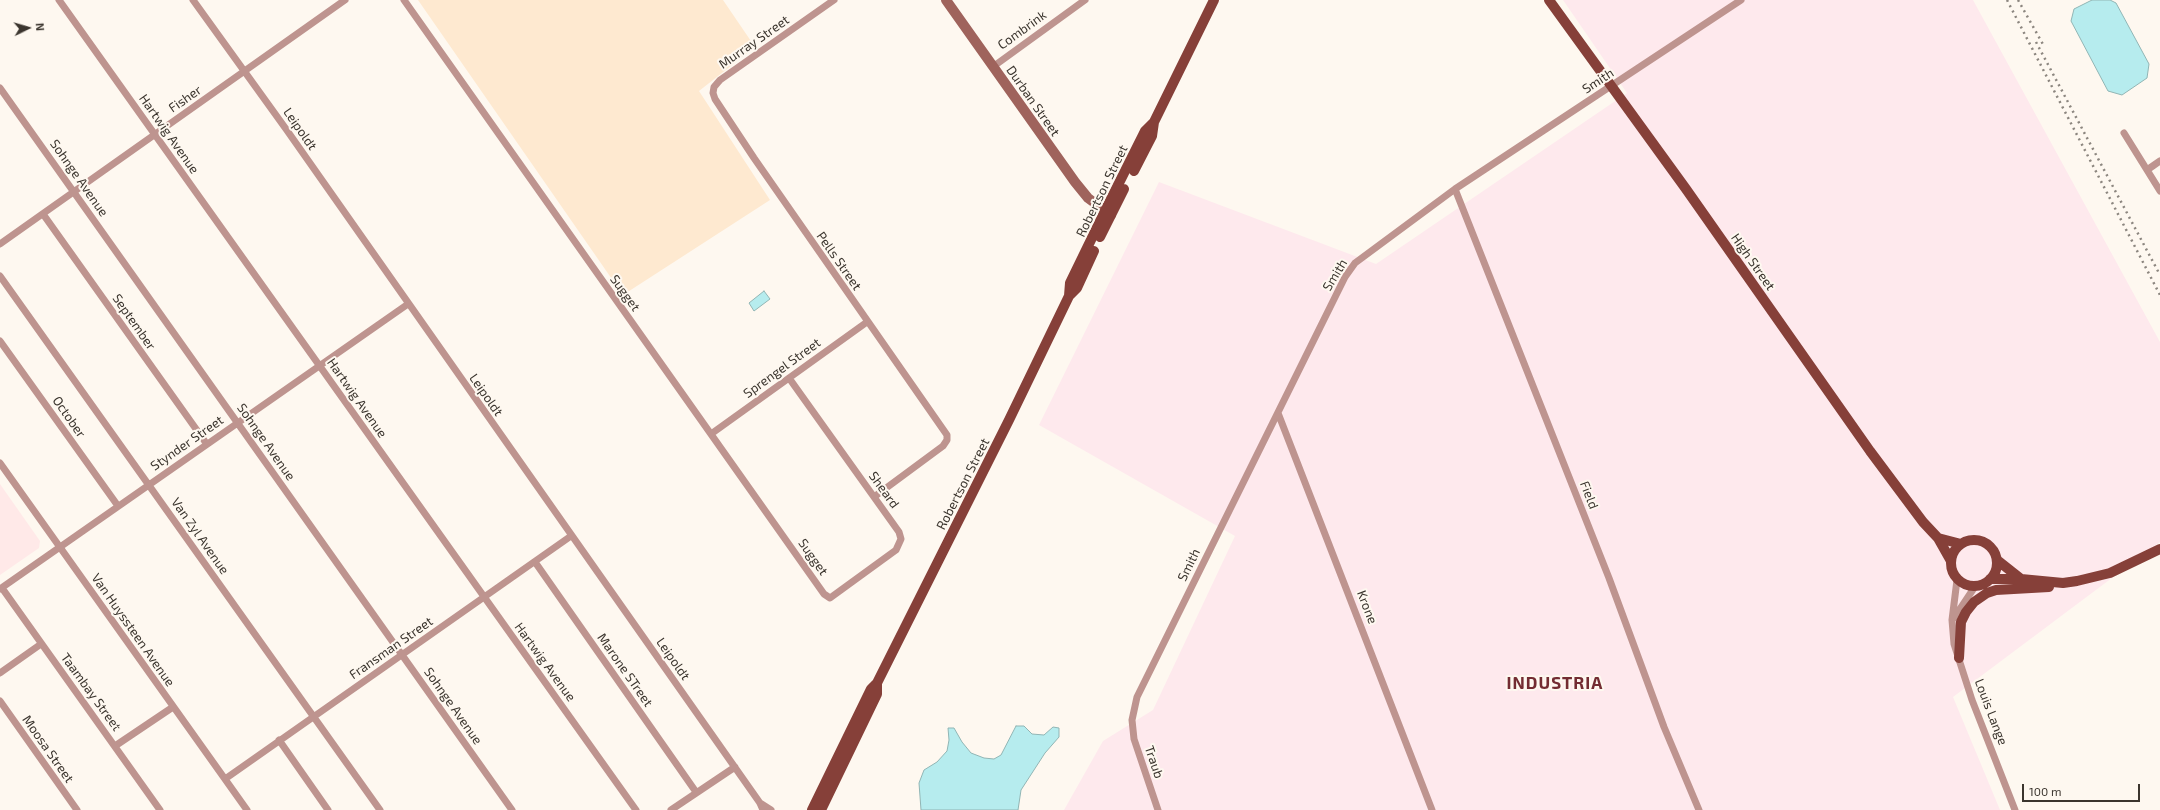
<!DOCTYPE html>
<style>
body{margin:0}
#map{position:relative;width:2160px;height:810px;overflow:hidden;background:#fef8f0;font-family:"Exo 2",sans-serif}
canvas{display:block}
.north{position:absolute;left:8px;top:8px;width:40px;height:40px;-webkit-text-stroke:3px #fef8f0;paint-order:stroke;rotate:85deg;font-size:11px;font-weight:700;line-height:16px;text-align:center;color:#3b352e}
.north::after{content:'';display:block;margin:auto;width:14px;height:18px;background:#3b352e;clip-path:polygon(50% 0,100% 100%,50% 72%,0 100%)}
.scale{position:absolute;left:2022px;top:784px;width:118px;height:18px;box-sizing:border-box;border:2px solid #3b352e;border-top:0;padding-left:5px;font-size:12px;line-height:14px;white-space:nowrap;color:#3b352e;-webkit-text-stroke:3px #fef8f0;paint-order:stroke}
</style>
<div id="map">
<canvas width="2160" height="810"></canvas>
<div class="north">N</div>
<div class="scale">100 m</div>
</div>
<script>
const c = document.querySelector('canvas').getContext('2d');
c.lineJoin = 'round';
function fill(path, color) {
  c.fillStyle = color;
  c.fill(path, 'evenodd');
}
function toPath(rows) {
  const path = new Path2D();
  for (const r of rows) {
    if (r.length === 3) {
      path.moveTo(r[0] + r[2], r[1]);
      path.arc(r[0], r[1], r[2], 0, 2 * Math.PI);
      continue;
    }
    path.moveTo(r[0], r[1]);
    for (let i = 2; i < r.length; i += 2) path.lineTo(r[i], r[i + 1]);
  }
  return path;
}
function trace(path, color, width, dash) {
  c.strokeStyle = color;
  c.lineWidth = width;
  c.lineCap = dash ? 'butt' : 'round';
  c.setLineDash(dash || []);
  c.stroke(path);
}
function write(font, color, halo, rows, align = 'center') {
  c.font = font + ' "Exo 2",sans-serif';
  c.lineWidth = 4;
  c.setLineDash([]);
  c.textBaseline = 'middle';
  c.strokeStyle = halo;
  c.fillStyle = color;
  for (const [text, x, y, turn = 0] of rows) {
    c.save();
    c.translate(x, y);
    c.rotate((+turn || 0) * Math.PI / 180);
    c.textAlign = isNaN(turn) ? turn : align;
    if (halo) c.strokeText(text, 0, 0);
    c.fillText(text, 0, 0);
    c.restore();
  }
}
const built = toPath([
 [418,0,723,0,755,47,699,91,770,200,623,295]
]);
const industrial = toPath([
 [1563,0,1973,0,2160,342,2160,542,1953,697,2000,810,1064,810,1103,741,1153,710,1235,536,1039,425,1159,182,1376,264,1627,93]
]);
const education = toPath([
 [0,484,40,541,39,548,0,575]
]);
const water = toPath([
 [2092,0,2110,0,2116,3,2149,64,2147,78,2122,95,2108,91,2071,21,2074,9,2092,0],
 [764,291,770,299,754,311,749,303,764,291],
 [1016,726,1024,726,1032,734,1044,735,1053,727,1059,728,1059,737,1045,753,1021,790,1018,810,921,810,919,783,924,770,937,762,947,751,949,740,948,728,954,728,962,742,971,753,984,758,994,759,1001,755,1016,726]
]);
const street = toPath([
 [59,0,636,810],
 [193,0,286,129,760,803,763,810],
 [404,0,824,594,830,598,896,550,901,539,899,532,789,378],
 [834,0,720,80,714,87,713,93,715,99,754,158,947,435,947,440,943,446,874,497],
 [994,66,1085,0],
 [0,88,512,810],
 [2124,133,2160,191],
 [2147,170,2160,161],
 [1455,189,1609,578,1664,727,1699,810],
 [43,214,206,443],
 [0,244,345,0],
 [0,276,380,810],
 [0,341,118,506],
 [1278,413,1432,810],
 [711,434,867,322],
 [0,463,247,810],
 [535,562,696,792],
 [1957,580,1952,620,1954,644,1972,700,2015,810],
 [2,588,160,810],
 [0,589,408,304],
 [1954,618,1976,585],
 [0,673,41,644],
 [0,701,77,810],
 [279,740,328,810],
 [115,746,173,707],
 [225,779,571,536],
 [760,803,771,810],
 [671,810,735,767],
 [1158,810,1134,739,1132,720,1137,697,1345,277,1355,263,1455,189,1741,0]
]);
const secondary = toPath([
 [946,0,1075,182,1088,198,1111,215]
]);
const primary = toPath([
 [1549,0,1686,189,1870,451,1923,522,1938,538,1951,561],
 [1134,171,1152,136,1154,122,1214,0],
 [1100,237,1124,189],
 [1069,296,1077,288,1094,251],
 [1938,538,1961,544],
 [1974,563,23],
 [1997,560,2021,579],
 [1990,579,2021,579,2063,583,2077,581,2110,573,2160,549],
 [1959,658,1961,622,1966,612,1974,602,1987,593,1996,590,2049,587],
 [812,810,871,689,877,683,1009,420,1069,296,1070,283,1105,211,1145,131,1154,122],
 [821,810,877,694,877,683]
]);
const rail = toPath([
 [2007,0,2160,295],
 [2018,0,2044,46],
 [2036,42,2160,275]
]);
const streetNames = [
 ["Combrink",1022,30,-36],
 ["Murray Street",754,42,-35],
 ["Smith",1598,81,-33],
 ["Fisher",185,99,-35],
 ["Durban Street",1033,101,55],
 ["Leipoldt",300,129,55],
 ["Hartwig Avenue",169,134,55],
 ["Sohnge Avenue",79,178,55],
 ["Robertson Street",1102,191,-64],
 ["Pells Street",839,261,55],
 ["High Street",1753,262,55],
 ["Smith",1335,275,-59],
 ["Sugget",625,293,54],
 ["September",134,322,55],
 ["Sprengel Street",782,368,-36],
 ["Leipoldt",486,395,55],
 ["Hartwig Avenue",357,398,55],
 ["October",69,417,55],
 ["Sohnge Avenue",266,442,55],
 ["Stynder Street",187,443,-35],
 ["Robertson Street",963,484,-63],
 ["Sheard",884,490,54],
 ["Field",1589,495,69],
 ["Van Zyl Avenue",200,536,55],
 ["Sugget",813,557,55],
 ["Smith",1189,565,-64],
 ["Krone",1367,607,69],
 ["Van Huyssteen Avenue",133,630,55],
 ["Fransman Street",391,648,-35],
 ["Leipoldt",673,659,55],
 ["Hartwig Avenue",545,662,54],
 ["Marone STreet",625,670,55],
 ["Taambay Street",91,692,54],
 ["Sohnge Avenue",453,706,55],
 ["Louis Lange",1991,712,69],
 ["Moosa Street",48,749,55],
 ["Traub",1154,762,71]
];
const districtNames = [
 ["INDUSTRIA",1555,683]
];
fill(built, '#fee9d0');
fill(industrial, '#fee9ed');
fill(education, '#ffe9e8');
fill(water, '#b6ecee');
trace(water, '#91b5b4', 1);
trace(street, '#be948f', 7);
trace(secondary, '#9f635c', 10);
trace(primary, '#864039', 10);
trace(rail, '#8c867f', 2.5, [2, 4]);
write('13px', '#3b352e', '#fef8f0', streetNames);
c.letterSpacing = '1px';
write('bold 17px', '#732c32', '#fef8f0', districtNames);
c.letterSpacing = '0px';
</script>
